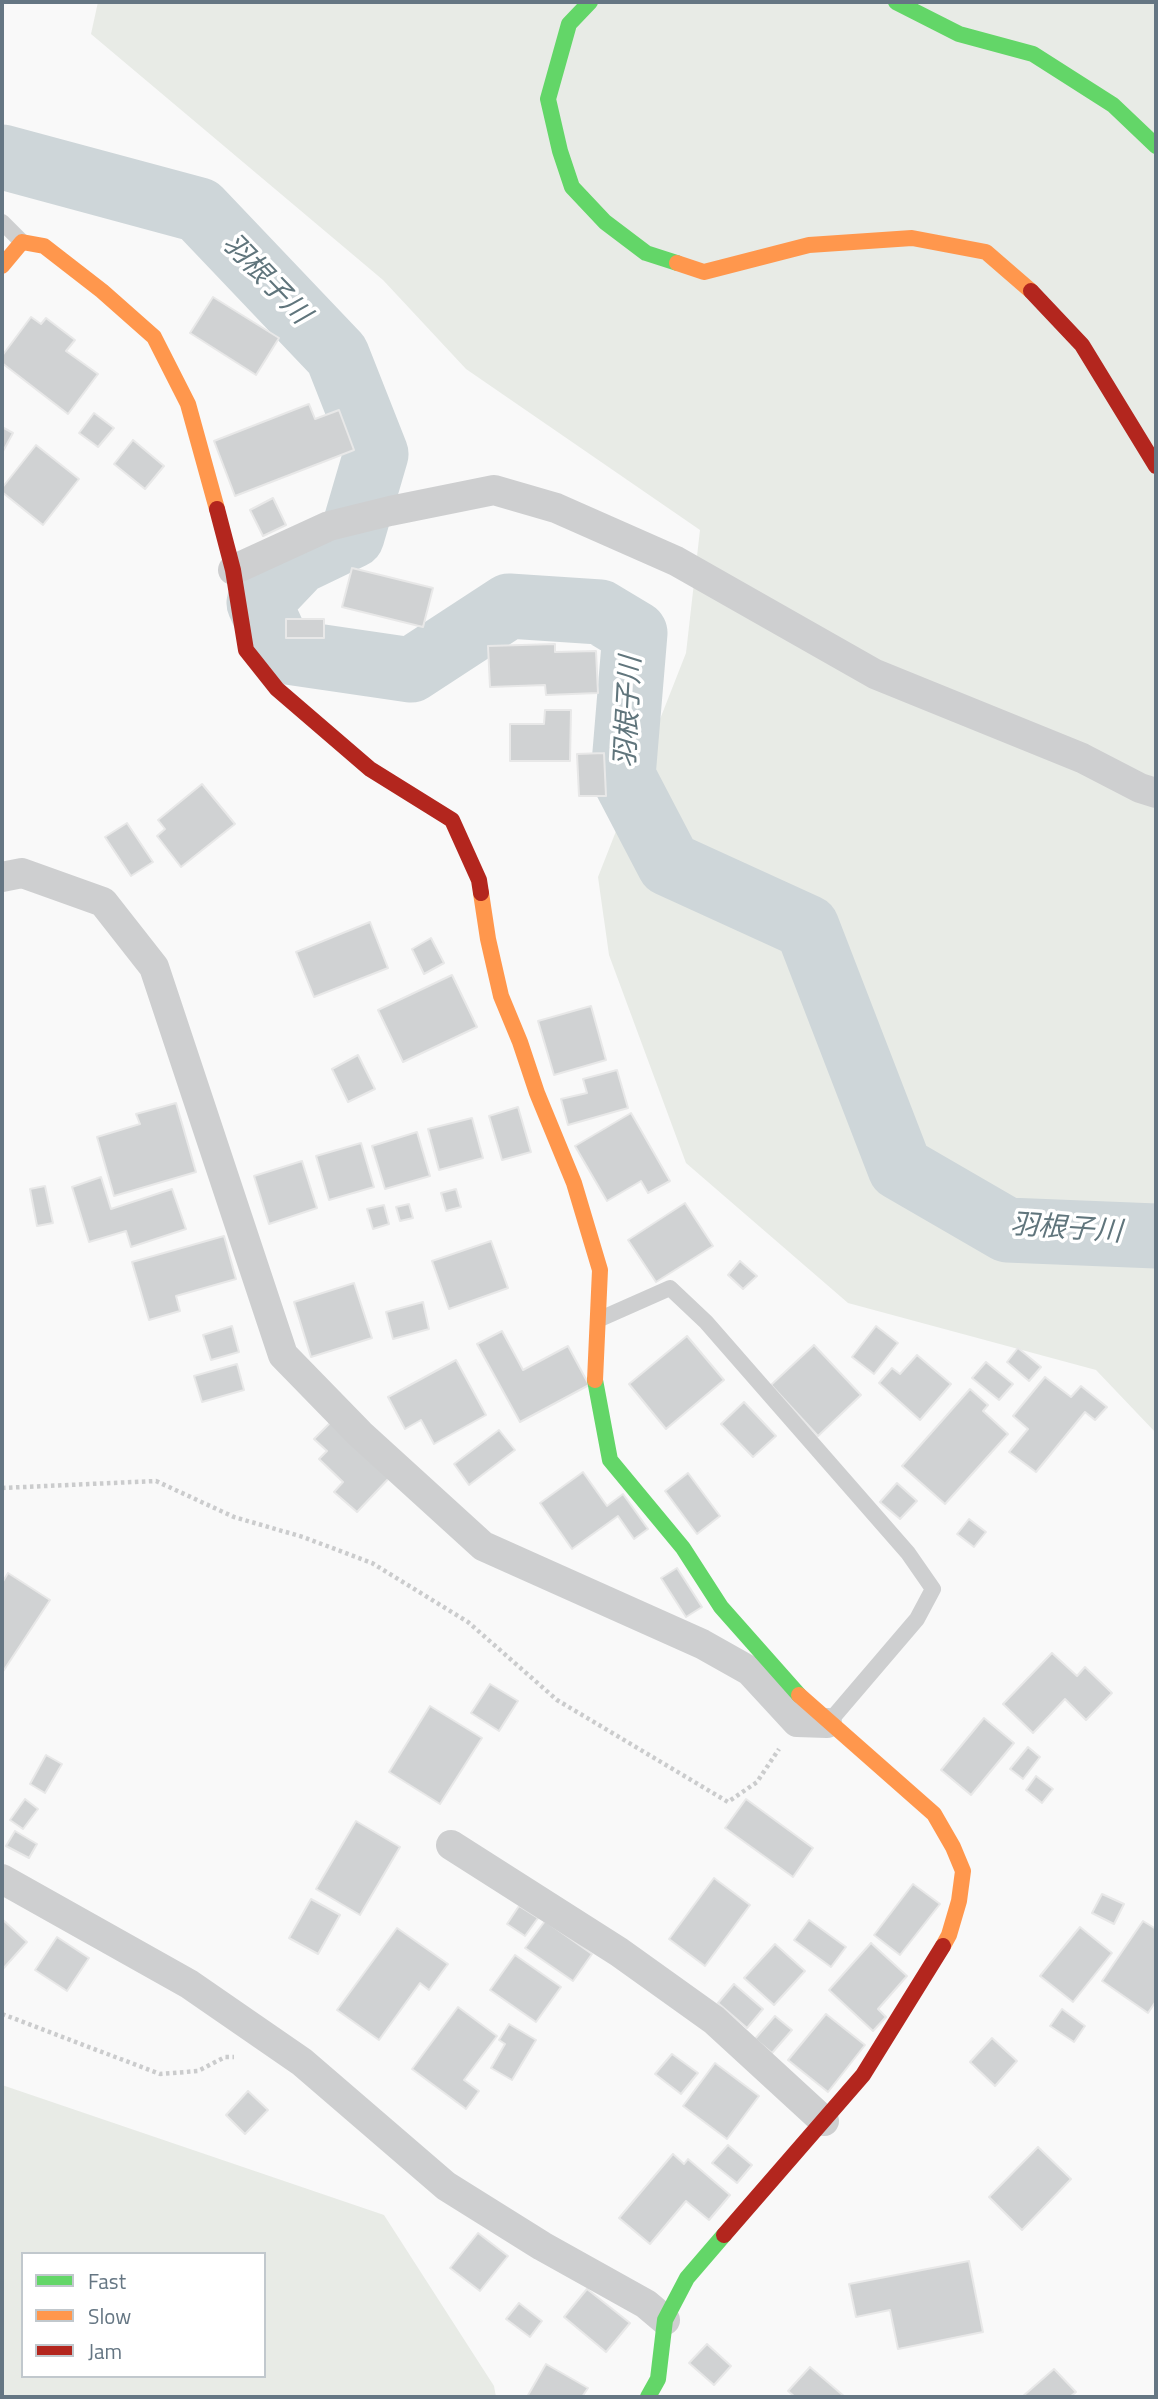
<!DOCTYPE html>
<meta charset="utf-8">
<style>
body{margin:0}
#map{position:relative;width:1158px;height:2399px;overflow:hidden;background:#f9f9f9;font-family:"Titillium Web",sans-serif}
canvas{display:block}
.frame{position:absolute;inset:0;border:4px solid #657683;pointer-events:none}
.legend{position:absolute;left:21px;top:2252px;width:245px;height:126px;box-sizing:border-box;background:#fff;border:2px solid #c1c8cd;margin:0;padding:9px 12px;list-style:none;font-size:21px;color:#657683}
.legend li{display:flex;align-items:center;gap:14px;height:35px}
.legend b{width:35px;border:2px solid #c1c8cd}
</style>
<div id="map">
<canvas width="1158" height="2399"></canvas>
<div class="frame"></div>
<ul class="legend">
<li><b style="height:9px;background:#63d668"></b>Fast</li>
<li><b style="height:9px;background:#ff974d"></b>Slow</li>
<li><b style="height:9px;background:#b3261e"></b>Jam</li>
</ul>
</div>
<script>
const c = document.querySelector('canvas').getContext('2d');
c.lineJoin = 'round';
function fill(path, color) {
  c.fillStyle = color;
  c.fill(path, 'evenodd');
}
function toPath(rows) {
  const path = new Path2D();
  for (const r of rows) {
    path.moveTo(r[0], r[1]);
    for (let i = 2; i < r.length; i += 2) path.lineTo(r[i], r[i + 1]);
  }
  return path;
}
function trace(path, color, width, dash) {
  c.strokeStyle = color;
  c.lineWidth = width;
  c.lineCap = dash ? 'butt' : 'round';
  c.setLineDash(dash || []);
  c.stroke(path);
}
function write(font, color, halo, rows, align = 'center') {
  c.font = font + ' "Titillium Web","Noto Sans JP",sans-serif';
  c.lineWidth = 7;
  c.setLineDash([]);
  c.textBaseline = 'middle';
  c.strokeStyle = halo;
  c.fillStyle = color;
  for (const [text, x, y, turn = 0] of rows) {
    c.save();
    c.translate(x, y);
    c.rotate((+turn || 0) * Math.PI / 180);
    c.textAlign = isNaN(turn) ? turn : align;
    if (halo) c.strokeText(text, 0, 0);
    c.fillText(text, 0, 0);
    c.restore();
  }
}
const green = toPath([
 [98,2,1156,2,1156,1433,1096,1370,848,1303,686,1163,609,955,598,877,686,653,700,530,466,369,383,280,91,34],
 [2,2085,384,2215,494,2386,496,2397,2,2397],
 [23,2254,264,2254,264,2376,23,2376]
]);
const river = toPath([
 [2,157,199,210,337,355,376,454,352,536,298,562,259,603,281,651,411,670,509,606,600,612,635,633,623,776,669,864,807,927,900,1168,1007,1230,1156,1236]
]);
const building = toPath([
 [213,297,279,338,256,375,190,333,213,297],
 [31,317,41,324,46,318,75,340,66,351,98,374,68,414,2,363,2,356,31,317],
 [309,404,315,419,339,410,354,450,235,496,214,441,309,404],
 [94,413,114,428,98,447,79,433,94,413],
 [2,427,13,433,2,453,2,427],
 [133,440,164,466,145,489,114,464,133,440],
 [36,445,79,479,43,525,2,492,2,488,36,445],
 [273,498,286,525,263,536,250,510,273,498],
 [352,568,433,588,423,627,342,607,352,568],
 [286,619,324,619,324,638,286,638,286,619],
 [555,644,555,652,596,651,598,693,546,695,545,685,490,687,488,646,555,644],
 [545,710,571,710,570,761,510,761,510,724,544,724,545,710],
 [604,753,606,796,579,796,577,754,604,753],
 [202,784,235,824,181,867,157,836,165,829,158,820,202,784],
 [127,823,153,862,131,876,105,837,127,823],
 [370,922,388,968,314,997,296,952,370,922],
 [431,938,444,963,424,974,412,949,431,938],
 [452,975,477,1027,403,1062,378,1010,452,975],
 [591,1006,606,1060,554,1075,538,1021,591,1006],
 [358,1055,375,1089,348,1102,332,1069,358,1055],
 [617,1070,628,1108,568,1125,561,1099,587,1093,583,1079,617,1070],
 [176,1103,196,1172,114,1196,97,1137,140,1124,136,1114,176,1103],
 [518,1107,531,1152,502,1160,489,1116,518,1107],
 [631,1113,670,1181,648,1193,641,1181,607,1201,575,1146,631,1113],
 [472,1118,483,1158,439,1170,428,1129,472,1118],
 [417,1132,430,1176,385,1189,372,1146,417,1132],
 [361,1143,374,1187,329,1200,316,1156,361,1143],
 [302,1161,317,1208,269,1224,254,1176,302,1161],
 [101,1177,111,1209,172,1189,186,1229,131,1247,126,1231,89,1242,72,1187,101,1177],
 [45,1186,53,1223,37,1226,30,1189,45,1186],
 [456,1189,461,1207,446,1211,441,1193,456,1189],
 [685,1203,713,1246,656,1282,628,1240,685,1203],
 [409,1204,413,1218,400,1221,396,1207,409,1204],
 [384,1205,389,1224,373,1229,367,1209,384,1205],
 [224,1236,236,1279,176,1296,180,1311,149,1320,132,1262,224,1236],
 [491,1241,508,1288,449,1309,432,1261,491,1241],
 [740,1261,757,1276,743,1289,728,1275,740,1261],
 [354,1283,372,1338,311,1357,294,1302,354,1283],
 [423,1302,429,1329,393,1339,386,1312,423,1302],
 [232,1326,239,1352,211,1360,203,1335,232,1326],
 [876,1326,898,1343,874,1374,852,1357,876,1326],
 [502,1331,523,1370,568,1346,589,1385,520,1422,477,1344,502,1331],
 [687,1336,724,1380,666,1429,629,1384,687,1336],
 [814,1345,861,1395,818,1436,771,1385,814,1345],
 [1018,1348,1041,1367,1029,1381,1007,1362,1018,1348],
 [917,1355,951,1384,920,1420,879,1383,892,1368,900,1374,917,1355],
 [456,1360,486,1415,434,1444,421,1420,405,1429,388,1397,456,1360],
 [986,1362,1013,1384,999,1400,972,1378,986,1362],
 [237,1364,244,1390,202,1402,194,1376,237,1364],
 [1045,1377,1071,1397,1081,1386,1107,1407,1095,1420,1085,1412,1036,1472,1009,1452,1028,1429,1013,1416,1045,1377],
 [970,1389,988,1405,983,1411,1008,1434,945,1504,902,1466,970,1389],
 [744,1402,776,1436,753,1457,721,1424,744,1402],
 [332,1421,391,1476,357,1512,334,1492,343,1482,319,1459,327,1451,314,1439,332,1421],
 [499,1430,515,1450,469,1485,454,1464,499,1430],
 [583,1472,607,1506,623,1494,648,1529,634,1539,618,1516,572,1549,540,1503,583,1472],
 [688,1473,720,1516,697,1534,665,1491,688,1473],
 [897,1483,917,1501,900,1519,880,1502,897,1483],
 [969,1519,986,1532,974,1547,957,1534,969,1519],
 [677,1568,702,1607,686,1617,661,1578,677,1568],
 [8,1573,50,1600,2,1673,2,1583,8,1573],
 [1052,1653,1077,1676,1085,1667,1112,1693,1086,1720,1065,1699,1033,1733,1003,1704,1052,1653],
 [490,1684,518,1701,499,1731,471,1713,490,1684],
 [430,1706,482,1738,440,1804,389,1772,430,1706],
 [984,1718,1014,1743,971,1795,941,1770,984,1718],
 [1028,1747,1040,1757,1023,1779,1010,1769,1028,1747],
 [46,1755,62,1764,45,1793,30,1784,46,1755],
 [1036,1776,1053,1789,1042,1803,1026,1790,1036,1776],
 [25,1799,38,1809,23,1829,10,1820,25,1799],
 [746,1799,813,1848,793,1877,725,1828,746,1799],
 [356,1821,400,1847,360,1915,316,1889,356,1821],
 [15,1831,37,1844,29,1858,6,1846,15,1831],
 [714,1878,750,1905,705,1966,669,1939,714,1878],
 [913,1884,940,1904,900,1955,874,1935,913,1884],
 [1102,1894,1124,1904,1114,1924,1092,1913,1102,1894],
 [311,1899,340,1915,318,1954,289,1938,311,1899],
 [519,1906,538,1918,525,1936,507,1924,519,1906],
 [2,1919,27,1942,2,1970,2,1919],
 [809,1920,846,1947,831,1967,794,1940,809,1920],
 [545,1921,592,1954,573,1981,525,1948,545,1921],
 [1143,1921,1156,1929,1156,2001,1148,2013,1102,1981,1143,1921],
 [1080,1927,1112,1953,1073,2002,1040,1976,1080,1927],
 [397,1928,448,1964,429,1990,420,1983,379,2040,337,2010,397,1928],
 [57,1937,89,1958,67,1991,35,1970,57,1937],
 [871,1943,907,1976,878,2009,886,2017,873,2031,829,1990,871,1943],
 [775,1944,805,1971,774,2005,744,1978,775,1944],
 [515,1955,561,1987,536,2022,490,1990,515,1955],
 [734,1984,763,2009,747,2028,718,2003,734,1984],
 [458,2007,497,2036,464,2080,479,2091,466,2109,412,2069,458,2007],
 [1062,2009,1085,2026,1074,2042,1050,2026,1062,2009],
 [826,2014,865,2045,828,2092,788,2060,826,2014],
 [775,2016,792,2030,772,2053,755,2039,775,2016],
 [509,2024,536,2040,512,2080,491,2068,505,2044,499,2040,509,2024],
 [992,2038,1017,2061,995,2086,970,2062,992,2038],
 [672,2054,698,2073,681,2094,655,2074,672,2054],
 [715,2063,759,2096,727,2139,683,2106,715,2063],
 [248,2091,268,2110,245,2134,226,2115,248,2091],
 [728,2145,752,2165,737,2183,712,2163,728,2145],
 [1038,2147,1071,2179,1022,2230,989,2197,1038,2147],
 [673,2154,684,2164,688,2159,730,2195,709,2220,686,2201,650,2244,619,2218,673,2154],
 [478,2233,508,2256,480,2291,450,2268,478,2233],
 [969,2261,983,2332,898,2349,890,2310,856,2317,849,2284,969,2261],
 [587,2289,630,2323,606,2352,564,2317,587,2289],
 [519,2303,542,2321,530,2337,506,2319,519,2303],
 [707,2344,731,2366,714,2385,689,2363,707,2344],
 [546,2364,588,2388,582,2397,527,2397,546,2364],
 [810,2367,845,2397,795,2397,788,2391,810,2367],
 [1054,2369,1076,2392,1070,2397,1022,2397,1054,2369]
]);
const path = toPath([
 [2,1488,156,1481,234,1517,303,1537,372,1563,468,1622,557,1700,728,1802,757,1782,779,1749],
 [2,2014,160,2074,198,2071,225,2057,234,2057]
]);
const lane = toPath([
 [2,222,22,242],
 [600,1319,670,1288,706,1322,908,1553,933,1589,917,1619,829,1722]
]);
const street = toPath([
 [233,570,329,526,390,511,494,490,556,508,676,561,875,674,1082,758,1140,788,1156,793],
 [2,877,22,873,103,902,154,967,283,1355,360,1434,483,1546,702,1644,750,1671,797,1722,827,1723],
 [451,1845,619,1952,714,2020,824,2121],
 [2,1879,189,1984,302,2062,446,2186,542,2246,646,2304,665,2320]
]);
const fast = toPath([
 [590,2,569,24,548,99,560,151,572,187,605,222,646,253,677,263],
 [896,2,959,34,1033,54,1113,105,1156,146],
 [595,1380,610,1460,683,1548,721,1607,799,1695],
 [648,2397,658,2379,665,2320,687,2278,724,2235]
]);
const slow = toPath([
 [677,263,704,272,809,245,912,238,986,252,1031,291],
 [2,266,22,242,44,246,102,291,154,337,188,404,217,509],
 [481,893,488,939,501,996,520,1042,537,1093,574,1183,600,1270,595,1380],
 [799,1695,934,1814,953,1847,963,1871,959,1901,949,1935,943,1946]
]);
const jam = toPath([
 [1031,291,1082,345,1156,466],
 [217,509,233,570,246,650,277,689,370,769,452,820,479,880,481,893],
 [724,2235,863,2075,943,1946]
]);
const waterNames = [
 ["羽根子川",265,280,46],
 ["羽根子川",630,712,-87],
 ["羽根子川",1066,1230,4]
];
fill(green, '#e8ebe6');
trace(river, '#ced6d9', 65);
fill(building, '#d0d2d3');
trace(building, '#e8e8e8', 2);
trace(path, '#cbcccd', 4.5, [3.5, 3.5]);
trace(lane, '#cecfd0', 16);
trace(street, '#cecfd0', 30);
trace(fast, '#63d668', 16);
trace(slow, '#ff974d', 16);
trace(jam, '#b3261e', 16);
write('italic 28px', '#60757c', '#fff', waterNames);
</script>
